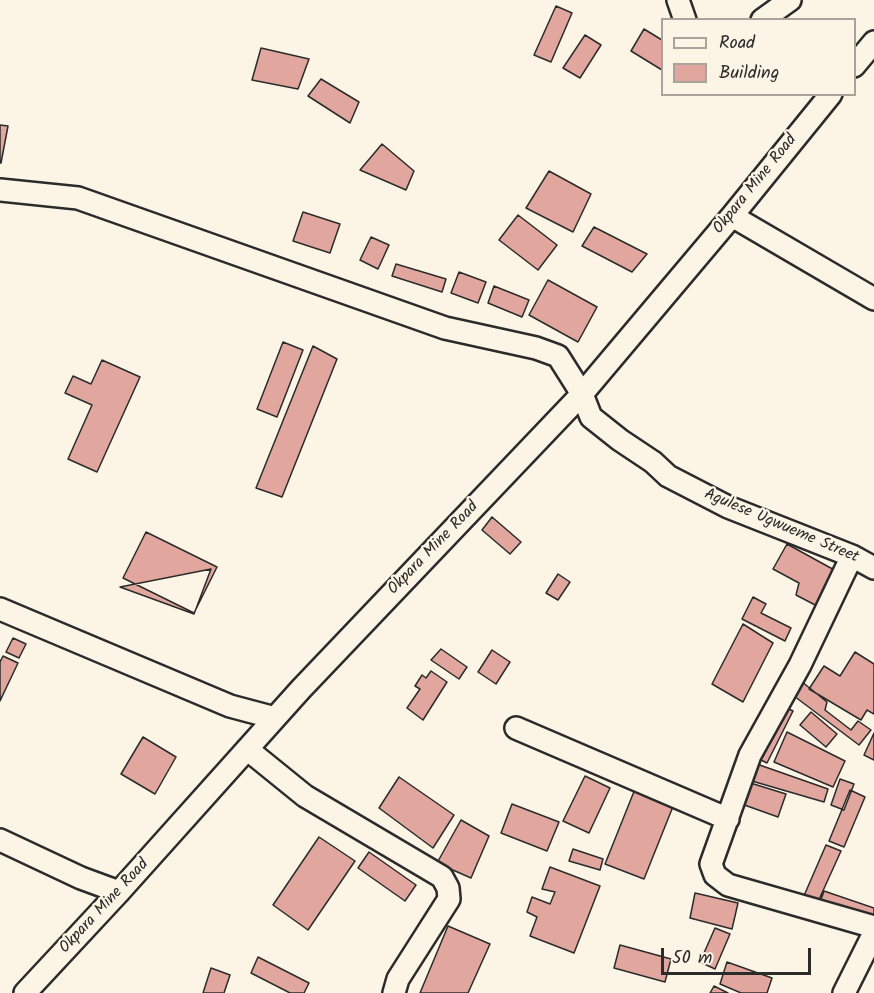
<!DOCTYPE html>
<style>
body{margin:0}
#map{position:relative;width:874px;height:993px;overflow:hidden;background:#fcf5e5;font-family:Kalam,sans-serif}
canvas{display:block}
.legend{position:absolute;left:661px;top:18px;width:195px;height:78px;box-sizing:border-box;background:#fcf5e5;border:2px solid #a8a49b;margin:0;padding:8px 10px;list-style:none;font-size:18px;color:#2b2b2b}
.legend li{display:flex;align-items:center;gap:12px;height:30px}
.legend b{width:30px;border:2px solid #a8a49b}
.scale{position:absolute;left:661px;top:948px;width:150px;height:27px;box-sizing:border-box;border:3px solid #2b2b2b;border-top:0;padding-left:8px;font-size:18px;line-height:21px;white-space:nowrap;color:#2b2b2b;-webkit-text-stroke:4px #fcf5e5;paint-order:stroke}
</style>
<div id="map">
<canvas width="874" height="993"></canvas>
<ul class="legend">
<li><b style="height:8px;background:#fcf5e5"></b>Road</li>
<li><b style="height:16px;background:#e1a79f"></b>Building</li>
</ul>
<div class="scale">50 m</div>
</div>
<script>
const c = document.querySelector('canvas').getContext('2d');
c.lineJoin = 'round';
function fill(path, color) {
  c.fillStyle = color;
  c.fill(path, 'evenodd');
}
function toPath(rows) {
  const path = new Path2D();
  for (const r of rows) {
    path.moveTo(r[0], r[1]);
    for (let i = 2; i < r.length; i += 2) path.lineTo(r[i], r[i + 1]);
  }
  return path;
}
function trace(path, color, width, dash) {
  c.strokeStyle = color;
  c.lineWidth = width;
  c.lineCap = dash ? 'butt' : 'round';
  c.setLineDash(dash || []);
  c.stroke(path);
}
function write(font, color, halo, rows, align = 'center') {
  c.font = font + ' Kalam,sans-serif';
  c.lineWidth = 4.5;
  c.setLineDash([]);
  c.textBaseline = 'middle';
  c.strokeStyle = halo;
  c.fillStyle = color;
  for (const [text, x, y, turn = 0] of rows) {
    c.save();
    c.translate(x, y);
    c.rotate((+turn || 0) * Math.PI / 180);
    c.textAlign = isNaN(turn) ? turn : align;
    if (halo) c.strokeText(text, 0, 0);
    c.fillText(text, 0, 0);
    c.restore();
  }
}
const building = toPath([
 [556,6,572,13,551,62,534,55,556,6],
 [644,29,662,40,662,70,631,51,644,29],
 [585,35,601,45,580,78,563,68,585,35],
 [261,48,309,59,298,89,252,80,261,48],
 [321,79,359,102,350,123,308,96,321,79],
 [0,125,8,126,1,163,0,163,0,125],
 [382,144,414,171,406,190,360,170,382,144],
 [549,171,591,194,573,232,526,208,549,171],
 [303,212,340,224,330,253,293,241,303,212],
 [518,215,557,245,538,270,499,240,518,215],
 [594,227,647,254,632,272,582,246,594,227],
 [371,237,389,245,378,269,360,260,371,237],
 [396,264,446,279,442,292,392,276,396,264],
 [459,272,486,282,478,303,451,293,459,272],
 [548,280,597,307,578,342,529,315,548,280],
 [494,286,529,300,522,317,488,303,494,286],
 [283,342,303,350,277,417,257,409,283,342],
 [313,346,337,359,282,497,256,488,313,346],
 [102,360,140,377,97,472,68,459,92,405,65,393,73,376,91,384,102,360],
 [492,517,521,542,510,554,482,530,492,517],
 [146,532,217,567,194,613,123,578,146,532],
 [787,544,838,572,819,607,796,595,799,583,773,569,787,544],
 [211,569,194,614,120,587,211,569],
 [558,574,570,582,558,600,546,593,558,574],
 [753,597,766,604,761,613,791,628,785,641,742,619,753,597],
 [743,624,773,643,743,702,712,684,743,624],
 [13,638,26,644,19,658,6,652,13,638],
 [441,649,467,667,459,679,431,660,441,649],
 [492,650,510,662,496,684,478,672,492,650],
 [855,652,874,664,874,714,867,710,861,720,809,689,824,666,840,676,855,652],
 [3,656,18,663,0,701,0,662,3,656],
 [431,671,447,682,423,720,407,708,420,689,415,686,422,675,426,678,431,671],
 [796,677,827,702,825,710,851,730,858,721,871,730,859,745,790,693,796,677],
 [781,705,793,711,767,763,753,756,781,705],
 [811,712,837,734,826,747,800,725,811,712],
 [787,732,845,761,833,787,774,762,787,732],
 [874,733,874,760,864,755,874,733],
 [143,737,176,757,155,794,121,774,143,737],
 [751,762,828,789,824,802,745,779,751,762],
 [585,776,610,788,589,833,563,821,585,776],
 [399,777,454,815,433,848,379,808,399,777],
 [840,779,854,784,844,810,831,805,840,779],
 [744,781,786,794,778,817,736,802,744,781],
 [637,784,676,799,644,879,605,864,637,784],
 [850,790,865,797,844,847,829,841,850,790],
 [512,804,559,822,547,851,501,833,512,804],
 [461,820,489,836,471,878,437,863,461,820],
 [319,837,355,861,308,930,273,905,319,837],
 [826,845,841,851,817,904,803,898,826,845],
 [573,849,603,859,600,870,569,861,573,849],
 [369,852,416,885,405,901,358,868,369,852],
 [550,867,600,886,574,953,530,936,537,917,527,912,532,897,550,904,555,892,542,889,550,867],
 [824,891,874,908,874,926,818,908,824,891],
 [695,893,738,903,732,929,690,918,695,893],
 [448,926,490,944,468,993,420,993,448,926],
 [715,928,730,934,715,969,700,962,715,928],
 [620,945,671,959,665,982,614,968,620,945],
 [258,957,309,983,304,993,290,993,251,973,258,957],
 [727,962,772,978,767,993,741,993,720,984,727,962],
 [211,968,230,975,224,993,203,993,211,968],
 [714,986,728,993,710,993,714,986]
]);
const minor = toPath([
 [678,0,685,20],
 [762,20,790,0],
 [854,66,874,42],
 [0,190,78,198,445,328,536,348,558,356,582,394,591,417,620,440,653,462,668,476,728,507,852,556,874,568],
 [732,216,874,299],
 [852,556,800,665,750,755,711,864,715,875,728,885,874,927],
 [0,609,230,706,275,718],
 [516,728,728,819],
 [247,749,305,796,442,877,448,888,449,899,398,979,394,993],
 [0,840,81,878,119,892],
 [25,993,119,892,301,689,582,394,732,216,831,94],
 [844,993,874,933]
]);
const streetNames = [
 ["Okpara Mine Road",756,185,-51],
 ["Agulese Ugwueme Street",781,527,23],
 ["Okpara Mine Road",434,549,-46],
 ["Okpara Mine Road",105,907,-47]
];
fill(building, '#e1a79f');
trace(building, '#2b2b2b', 1.5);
trace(minor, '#2b2b2b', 26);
trace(minor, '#fcf5e5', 21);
write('16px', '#2b2b2b', '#fcf5e5', streetNames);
</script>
